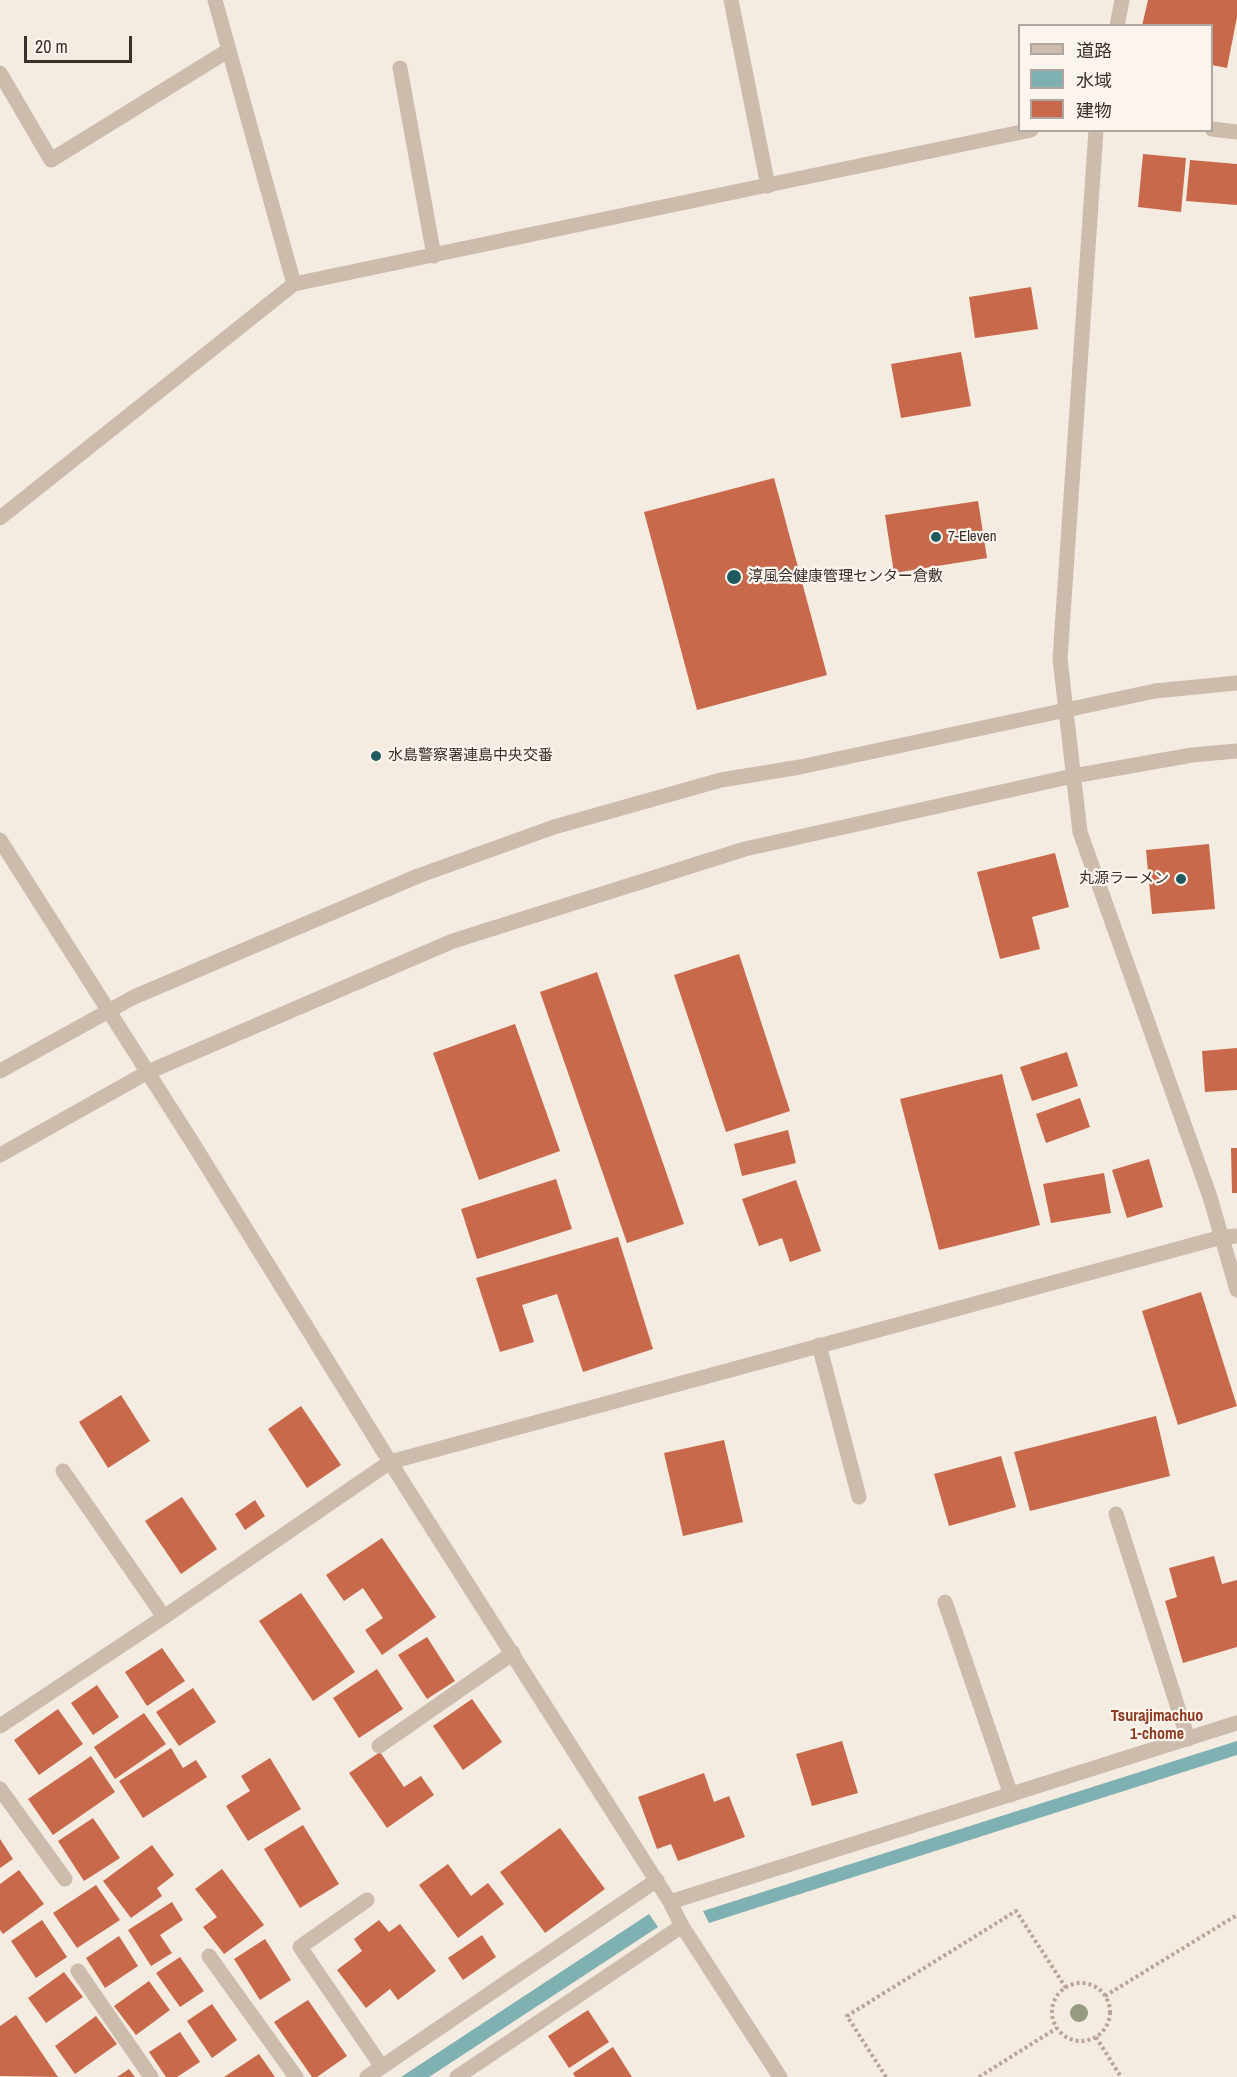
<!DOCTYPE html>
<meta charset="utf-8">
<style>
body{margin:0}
#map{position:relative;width:1237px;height:2077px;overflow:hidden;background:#f4ebe1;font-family:"Archivo Narrow","Noto Sans JP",sans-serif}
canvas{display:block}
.legend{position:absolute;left:1018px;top:24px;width:195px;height:108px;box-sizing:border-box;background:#fbf5ee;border:2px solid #aea6a0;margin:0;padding:8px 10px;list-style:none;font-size:18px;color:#3b302b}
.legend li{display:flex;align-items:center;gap:12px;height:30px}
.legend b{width:30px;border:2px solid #aea6a0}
.scale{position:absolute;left:24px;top:36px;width:108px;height:27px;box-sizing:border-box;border:3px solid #3b302b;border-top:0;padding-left:8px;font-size:18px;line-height:21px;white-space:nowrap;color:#3b302b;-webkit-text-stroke:4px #fbf5ee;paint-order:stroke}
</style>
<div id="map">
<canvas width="1237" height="2077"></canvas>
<ul class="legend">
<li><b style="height:8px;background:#cdbbac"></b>道路</li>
<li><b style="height:16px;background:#7fb0b2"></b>水域</li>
<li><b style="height:16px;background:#c8694b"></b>建物</li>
</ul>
<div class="scale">20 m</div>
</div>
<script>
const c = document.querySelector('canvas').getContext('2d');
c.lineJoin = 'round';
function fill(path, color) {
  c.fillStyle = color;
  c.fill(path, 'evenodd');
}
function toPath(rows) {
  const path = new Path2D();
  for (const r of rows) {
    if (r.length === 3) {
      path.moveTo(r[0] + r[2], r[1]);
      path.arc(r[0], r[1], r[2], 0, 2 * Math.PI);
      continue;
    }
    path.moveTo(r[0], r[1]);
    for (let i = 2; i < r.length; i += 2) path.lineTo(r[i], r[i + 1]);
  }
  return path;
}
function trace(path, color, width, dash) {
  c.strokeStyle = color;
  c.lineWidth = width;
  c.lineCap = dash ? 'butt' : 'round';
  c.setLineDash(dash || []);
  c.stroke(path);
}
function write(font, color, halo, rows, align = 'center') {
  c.font = font + ' "Archivo Narrow","Noto Sans JP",sans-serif';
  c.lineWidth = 4.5;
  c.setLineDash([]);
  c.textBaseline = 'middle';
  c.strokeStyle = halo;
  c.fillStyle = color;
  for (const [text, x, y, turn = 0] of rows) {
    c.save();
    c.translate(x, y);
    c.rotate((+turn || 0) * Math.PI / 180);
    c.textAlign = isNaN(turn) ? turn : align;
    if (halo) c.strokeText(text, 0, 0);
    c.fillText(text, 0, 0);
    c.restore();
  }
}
const water = toPath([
 [1237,1741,1237,1755,709,1923,703,1911],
 [649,1914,658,1927,429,2077,401,2077]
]);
const building = toPath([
 [1148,0,1237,0,1237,17,1227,68,1212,65,1212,26,1142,26],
 [1143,154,1186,158,1181,212,1138,207],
 [1190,160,1237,164,1237,205,1186,201],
 [1031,287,1038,329,975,338,969,297],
 [961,352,971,406,901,418,891,364],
 [774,478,827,675,697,710,644,512],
 [978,501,987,558,894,573,885,515],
 [1209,844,1215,909,1152,914,1146,850],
 [1055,853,1069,907,1032,917,1040,949,1000,959,977,872],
 [739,954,790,1111,726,1132,674,975],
 [597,972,684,1224,627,1243,540,992],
 [515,1024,560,1151,479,1180,433,1053],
 [1237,1048,1237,1090,1205,1092,1202,1051],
 [1067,1052,1078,1086,1032,1101,1020,1067],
 [1002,1074,1040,1225,939,1250,900,1099],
 [1080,1098,1090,1127,1046,1143,1036,1114],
 [788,1130,796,1163,742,1176,734,1144],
 [1231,1148,1237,1148,1237,1193,1232,1193],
 [1149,1159,1163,1207,1127,1218,1112,1170],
 [1104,1173,1111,1213,1051,1223,1043,1184],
 [556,1179,572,1229,477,1259,461,1209],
 [796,1180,821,1251,790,1262,782,1238,759,1246,742,1199],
 [618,1237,653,1349,583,1372,557,1294,522,1305,534,1342,500,1352,476,1278],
 [1201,1292,1237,1406,1178,1425,1142,1311],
 [121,1395,150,1441,108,1468,79,1422],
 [301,1406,341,1465,307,1488,268,1429],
 [1156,1416,1170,1476,1030,1511,1014,1452],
 [724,1440,743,1522,683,1536,664,1453],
 [1001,1456,1016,1507,949,1526,934,1474],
 [182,1497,217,1549,181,1574,145,1521],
 [255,1500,265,1516,245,1530,235,1514],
 [382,1538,436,1617,382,1655,365,1630,383,1618,363,1588,344,1601,326,1575],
 [1214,1556,1222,1584,1237,1580,1237,1647,1183,1663,1165,1601,1177,1597,1169,1568],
 [301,1593,355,1672,313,1701,259,1621],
 [427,1637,455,1681,427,1699,398,1655],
 [162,1648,185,1681,147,1706,125,1672],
 [377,1669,403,1709,359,1738,333,1698],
 [97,1685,119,1717,93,1735,71,1703],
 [193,1688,216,1722,179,1746,156,1712],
 [472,1699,502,1742,463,1770,433,1726],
 [58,1709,83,1744,39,1775,14,1740],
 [144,1713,166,1744,115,1779,94,1747],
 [842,1741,858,1793,812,1806,796,1754],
 [171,1748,183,1768,196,1760,207,1777,143,1818,119,1781],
 [380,1752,404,1787,421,1776,434,1795,387,1828,349,1773],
 [91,1756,115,1792,53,1835,28,1799],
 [270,1758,301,1809,248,1841,226,1806,250,1791,241,1776],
 [704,1773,714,1802,729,1796,745,1837,678,1861,671,1844,657,1849,638,1797],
 [93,1818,120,1858,84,1881,58,1841],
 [303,1825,339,1884,300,1908,264,1849],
 [560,1828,605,1889,545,1933,500,1872],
 [0,1839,13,1859,0,1868],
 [152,1845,174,1875,157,1888,162,1896,131,1918,103,1881],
 [448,1864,471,1896,488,1883,504,1904,458,1938,419,1885],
 [222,1869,264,1925,224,1954,203,1927,217,1917,195,1889],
 [19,1870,44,1904,3,1934,0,1930,0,1884],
 [96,1885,120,1920,77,1948,53,1913],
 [172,1902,183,1920,160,1935,172,1953,151,1966,128,1930],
 [42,1920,67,1957,36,1978,11,1941],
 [379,1920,389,1932,400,1924,436,1971,398,2000,390,1989,366,2008,337,1970,362,1951,354,1939],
 [482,1935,496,1957,463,1980,448,1958],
 [119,1936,138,1966,105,1988,86,1958],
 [265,1939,291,1980,260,2000,234,1959],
 [180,1957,204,1991,180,2007,156,1973],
 [64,1972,83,1997,46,2023,28,1998],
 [149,1981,170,2010,136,2035,114,2006],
 [308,2000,347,2056,317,2077,312,2077,274,2022],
 [212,2004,237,2040,212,2058,187,2021],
 [588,2010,609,2042,569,2068,548,2036],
 [16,2015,58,2077,0,2076,0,2026],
 [96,2016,117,2044,75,2074,55,2046],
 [180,2032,200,2062,177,2077,166,2077,149,2052],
 [613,2047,632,2077,575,2077,573,2073],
 [259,2054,275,2077,224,2077],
 [129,2069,135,2077,117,2077]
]);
const path = toPath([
 [1081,2012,29],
 [1105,1996,1237,1915],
 [1096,2037,1121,2077],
 [886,2077,847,2016,1016,1911,1066,1988],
 [979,2077,1057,2028]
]);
const minor = toPath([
 [215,0,294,284],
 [731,0,768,186],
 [1117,26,1122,0],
 [400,68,434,256],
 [0,73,51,160,229,50],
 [1212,129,1237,132],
 [1096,130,1060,659,1080,832,1210,1197,1237,1290],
 [0,518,294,284,1031,130],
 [0,840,194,1145,390,1462,670,1902,682,1926,780,2077],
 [0,1071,134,997,418,876,554,827,721,780,800,767,1155,691,1237,683],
 [0,1155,148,1072,453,941,745,849,1073,776,1192,755,1237,751],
 [819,1345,859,1497],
 [63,1471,164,1617],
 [1116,1514,1188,1739],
 [945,1602,1011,1795],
 [0,1726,164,1617,390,1462,1222,1237,1237,1236],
 [379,1746,513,1653],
 [0,1789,65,1879],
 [367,1900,300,1947,382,2067],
 [670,1902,1237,1723],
 [209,1956,296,2077],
 [78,1971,151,2077],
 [367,2077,657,1880],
 [457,2077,682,1926]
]);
const trees = [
 [1079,2013]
];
const markers = [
 [936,537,6,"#1f5a5e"],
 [734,577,8,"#1f5a5e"],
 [376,756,6,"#1f5a5e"],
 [1181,879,6,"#1f5a5e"]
];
const poiNames = [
 ["7-Eleven",948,537],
 ["淳風会健康管理センター倉敷",748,577],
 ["水島警察署連島中央交番",388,756],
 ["丸源ラーメン",1169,879,"right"]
];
const neighbourhoodNames = [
 ["Tsurajimachuo",1157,1717],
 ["1-chome",1157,1735]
];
fill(water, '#7fb0b2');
fill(building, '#c8694b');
trace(path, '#b9a596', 4, [3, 3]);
trace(minor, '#cdbbac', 15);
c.fillStyle = '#969b7f';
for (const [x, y] of trees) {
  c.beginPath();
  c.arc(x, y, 9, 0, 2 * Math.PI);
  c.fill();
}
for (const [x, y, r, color] of markers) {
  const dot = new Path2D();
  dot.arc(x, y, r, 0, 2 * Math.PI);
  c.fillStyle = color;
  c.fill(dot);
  trace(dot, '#fbf5ee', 2);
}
write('15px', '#3b302b', '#fbf5ee', poiNames, 'left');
write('bold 16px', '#8c3b22', '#fbf5ee', neighbourhoodNames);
</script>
